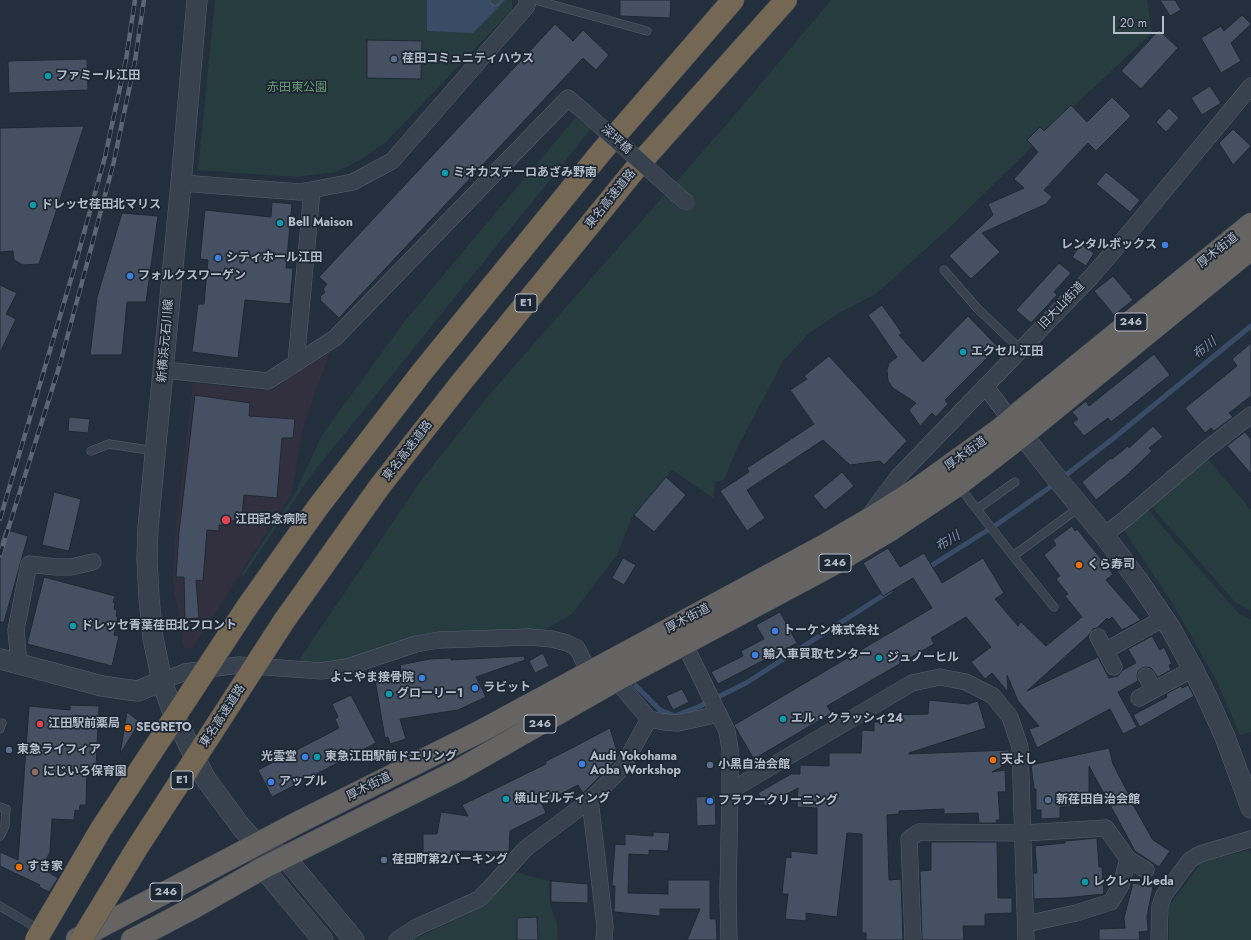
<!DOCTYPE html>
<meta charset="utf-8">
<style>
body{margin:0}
#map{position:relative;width:1251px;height:940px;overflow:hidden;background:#242f3e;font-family:Jost,sans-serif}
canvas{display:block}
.scale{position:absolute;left:1113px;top:16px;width:51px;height:18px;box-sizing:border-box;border:2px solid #b4bcc9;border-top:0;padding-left:5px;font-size:12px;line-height:14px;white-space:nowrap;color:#b4bcc9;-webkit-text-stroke:3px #1d2633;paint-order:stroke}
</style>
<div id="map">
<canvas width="1251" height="940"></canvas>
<div class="scale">20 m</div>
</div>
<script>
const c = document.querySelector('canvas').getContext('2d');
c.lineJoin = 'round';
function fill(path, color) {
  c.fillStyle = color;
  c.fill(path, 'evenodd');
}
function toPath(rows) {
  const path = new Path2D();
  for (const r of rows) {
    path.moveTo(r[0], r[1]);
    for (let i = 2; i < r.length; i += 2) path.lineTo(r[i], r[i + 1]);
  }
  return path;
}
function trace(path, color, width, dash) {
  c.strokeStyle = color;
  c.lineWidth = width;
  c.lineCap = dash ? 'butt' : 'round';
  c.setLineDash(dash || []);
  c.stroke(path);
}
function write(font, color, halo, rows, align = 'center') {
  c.font = font + ' Jost,"Noto Sans JP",sans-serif';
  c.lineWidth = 3.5;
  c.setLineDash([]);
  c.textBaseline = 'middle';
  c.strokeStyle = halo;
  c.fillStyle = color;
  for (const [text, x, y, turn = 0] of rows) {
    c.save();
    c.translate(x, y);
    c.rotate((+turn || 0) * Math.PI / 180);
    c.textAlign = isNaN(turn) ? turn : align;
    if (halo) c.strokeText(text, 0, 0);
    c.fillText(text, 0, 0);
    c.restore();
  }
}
const medical = toPath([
 [330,352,304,423,291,495,193,647,184,649,173,583,174,545,193,383,271,391,295,374]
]);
const green = toPath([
 [215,0,512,0,512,10,387,141,360,160,336,172,296,177,198,170],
 [831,0,1147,0,1152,33,1077,103,950,227,876,294,839,313,807,335,784,360,737,448,724,480,715,482,713,498,672,470,632,517,617,555,572,614,540,632,309,667,302,663,300,660,301,657,420,482,489,395,733,117],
 [576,117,591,129,312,474,242,578,242,573,294,495,322,435,405,321],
 [1207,458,1251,510,1251,611,1235,602,1149,504],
 [1147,509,1239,614,1251,620,1251,732,1240,735,1216,680,1182,620,1171,601,1123,529],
 [1249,850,1251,855,1251,940,1169,940,1169,906,1202,862],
 [515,872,549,881,550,905,557,923,558,940,413,940,471,912,495,896,509,876]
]);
const water = toPath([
 [427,0,505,0,473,33,427,31]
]);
const stream = toPath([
 [1062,478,1110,441,1251,326],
 [926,569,999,523,1056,483],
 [636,686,660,710,675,716,698,707,746,683,890,591]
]);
const building = toPath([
 [620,0,671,0,670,18,620,16,620,0],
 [1160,0,1175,0,1181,10,1170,16,1160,0],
 [1242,15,1251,24,1231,43,1241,61,1221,73,1201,38,1221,26,1224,31,1242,15],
 [555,24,573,41,583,30,609,55,596,70,583,58,339,318,320,300,321,299,320,297,325,292,323,289,327,284,319,277,555,24],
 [1159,30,1178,48,1141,89,1121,71,1159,30],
 [367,40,422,41,421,79,367,78,367,40],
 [87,59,88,90,9,93,8,61,87,59],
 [1210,86,1221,103,1202,115,1191,98,1210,86],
 [1112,97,1131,116,1096,151,1088,143,1044,190,1052,197,1046,204,982,233,1000,252,971,279,949,256,993,215,988,204,1024,188,1014,179,1038,152,1027,140,1040,127,1044,131,1071,105,1087,122,1112,97],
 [1169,108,1179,118,1166,132,1156,122,1169,108],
 [84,126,39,264,23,265,14,260,13,251,0,252,0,128,84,126],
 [1233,129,1251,146,1233,165,1219,143,1233,129],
 [1106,172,1140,200,1130,212,1096,184,1106,172],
 [272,202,292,204,286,268,293,268,290,304,245,300,238,358,192,352,198,304,204,304,208,260,200,259,205,210,271,217,272,202],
 [122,213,158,216,146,302,127,302,122,355,90,355,97,297,122,213],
 [1081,244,1094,253,1086,266,1072,257,1081,244],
 [1059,263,1071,273,1054,292,1057,295,1031,323,1016,310,1059,263],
 [1113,276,1133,300,1114,315,1094,291,1113,276],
 [0,285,17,293,6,314,16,319,0,353,0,285],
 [882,305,902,333,899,335,923,362,968,316,998,347,945,400,948,404,936,417,932,413,920,426,909,410,916,403,893,388,888,381,887,370,889,363,897,357,868,315,882,305],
 [1251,343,1251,396,1229,413,1233,417,1214,431,1211,428,1205,433,1185,408,1237,366,1232,359,1251,343],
 [1154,354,1170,375,1111,422,1108,418,1084,436,1073,423,1078,419,1072,412,1086,401,1089,406,1154,354],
 [829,356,907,441,884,465,880,461,850,465,823,440,747,490,765,518,747,531,720,491,749,472,747,468,814,424,790,390,807,379,804,376,829,356],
 [195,395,250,403,249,416,295,419,293,438,282,438,277,498,244,495,242,515,235,515,235,521,228,520,228,526,219,525,219,531,207,530,203,581,196,580,199,618,185,619,184,577,176,577,179,532,195,395],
 [69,417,90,419,88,433,68,431,69,417],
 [1153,426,1163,437,1149,448,1152,451,1126,476,1096,500,1082,482,1111,458,1112,459,1128,446,1129,448,1153,426],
 [1245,432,1251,439,1251,474,1227,446,1245,432],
 [842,472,854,486,825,510,813,496,842,472],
 [666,477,686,495,654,532,634,515,666,477],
 [54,492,81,499,69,551,42,545,54,492],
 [1072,526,1075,531,1077,529,1113,574,1106,580,1141,620,1122,630,1112,617,1109,620,1107,618,1097,628,1093,629,1089,635,1027,691,1098,657,1109,678,1118,676,1123,670,1136,663,1128,649,1152,636,1160,650,1164,647,1172,664,1169,665,1171,670,1158,677,1151,668,1146,667,1142,668,1138,671,1137,676,1138,681,1118,692,1137,727,1123,734,1110,709,1037,748,1029,729,1039,726,1018,701,1007,675,1008,692,992,673,985,679,971,662,991,647,966,617,931,638,934,644,827,706,832,713,754,759,734,725,932,608,913,578,883,596,863,563,888,548,900,567,924,553,942,583,983,558,1004,593,995,599,1018,626,1021,622,1046,646,1082,617,1065,596,1068,594,1056,579,1060,576,1044,555,1056,545,1053,540,1072,526],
 [4,529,28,536,4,622,0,622,0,542,4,529],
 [623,558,636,565,624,585,612,578,623,558],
 [44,577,115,596,113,602,115,603,114,609,117,610,116,616,118,617,114,635,119,636,112,666,27,644,44,577],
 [780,612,797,643,718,684,711,672,743,656,741,651,764,639,756,625,780,612],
 [543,653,549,666,535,673,529,661,543,653],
 [524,656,525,660,476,677,486,697,458,710,400,719,406,739,390,744,388,737,385,738,374,674,401,669,400,665,430,659,451,658,451,660,524,656],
 [1188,685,1194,696,1140,727,1133,715,1167,697,1166,694,1181,686,1182,688,1188,685],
 [682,689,689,702,673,710,666,696,682,689],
 [351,695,376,743,272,797,258,770,339,728,335,719,338,717,332,704,351,695],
 [929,700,968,704,978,701,986,728,909,753,909,754,1009,750,1009,763,992,772,1005,770,1006,792,998,792,1000,820,996,820,997,823,979,823,978,813,944,814,944,809,899,811,899,814,887,815,889,880,901,879,903,940,866,940,866,933,862,933,862,834,847,833,837,917,806,913,806,921,785,919,788,894,782,894,786,857,791,858,791,851,817,854,817,808,797,807,798,788,765,806,758,793,791,774,800,774,800,765,829,766,829,753,861,753,862,730,874,731,874,722,893,722,892,715,928,714,929,700],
 [70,705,99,706,96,768,87,767,86,805,80,805,79,811,75,810,74,820,52,819,50,852,42,868,58,878,49,892,39,887,40,885,0,866,0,852,18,860,29,706,70,710,70,705],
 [127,712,140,722,120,754,127,712],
 [610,728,618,755,614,762,583,793,578,785,542,804,546,813,510,831,509,852,451,851,451,857,423,858,423,834,437,834,441,812,468,816,462,805,546,764,545,762,610,728],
 [1109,748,1113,764,1129,795,1128,796,1153,840,1170,851,1159,867,1135,851,1089,766,1089,806,1060,807,1060,818,1041,819,1041,810,1036,810,1036,789,1034,789,1031,765,1109,748],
 [715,796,716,825,697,826,696,797,715,796],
 [653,832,670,833,668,851,649,850,649,855,629,854,628,893,668,894,668,880,710,880,710,919,716,919,717,940,687,940,700,909,660,909,660,916,614,912,615,886,612,886,615,844,625,845,625,834,653,836,653,832],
 [1097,838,1099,867,1102,867,1104,894,1064,898,1034,899,1033,873,1037,873,1035,846,1065,843,1065,841,1097,838],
 [931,842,997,842,998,898,1012,898,1012,913,985,914,985,926,963,926,964,940,922,940,920,871,931,870,931,842],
 [551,881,588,884,588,903,551,902,551,881],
 [1133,883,1153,887,1147,916,1148,931,1139,932,1140,940,1099,940,1099,929,1125,928,1124,918,1133,883],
 [537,917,538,940,517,940,517,918,537,917]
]);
const service = toPath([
 [535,0,647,31],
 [495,1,496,0],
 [944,270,977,308,1020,349],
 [91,451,109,444,155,451],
 [958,485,1013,556],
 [977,509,1015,482],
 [1054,607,1013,556,1080,507],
 [0,729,2,723],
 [0,807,6,809,5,826,0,836],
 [0,906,30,924,39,932]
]);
const minor = toPath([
 [181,183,300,192,353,182,392,161,527,6,527,0],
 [296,363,335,338,568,98,581,109],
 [164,370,268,381,296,363,312,191],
 [985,386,1011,420],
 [869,516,898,477,1091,277,1134,227,1251,86],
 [1104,535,1125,519,1207,449,1251,415],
 [1098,637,1114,667],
 [684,643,727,731,730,749,730,791,728,893,729,940],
 [1105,651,1164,618],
 [19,664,16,630,29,564,56,567,71,567,93,562],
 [1146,676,1154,690],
 [162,681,185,672,239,665,321,671,347,667,416,644,439,640,529,637,552,639,567,643,577,648,589,672],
 [1139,698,1193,669],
 [649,719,664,722,678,723,719,714],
 [730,791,912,683,940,677,966,682,993,696,1010,717,1020,747,1026,940],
 [590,800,605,926,604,940],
 [1026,924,1076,913,1111,902,1121,885,1128,859],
 [397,940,415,928,479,899,489,889,526,848,590,800,622,768,649,719,616,680],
 [913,940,909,839,919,832,1023,833,1106,828,1128,859,1146,870],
 [1159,940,1160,906,1164,895,1190,860,1200,854,1251,839]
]);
const tertiary = toPath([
 [197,0,181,183,148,528,147,559,149,598,153,638,162,681,173,713,205,778,242,828,257,844,285,857,354,940],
 [1013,423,1054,475,1104,535,1137,579,1171,629,1193,669,1208,699,1225,737,1251,808],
 [0,659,102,686,122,689,138,691,162,681],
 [259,854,263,868,323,940]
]);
const trunk = toPath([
 [77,939,301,821,479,732,825,545,866,521,917,489,1000,429,1021,411,1251,224],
 [132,940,193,908,263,868,459,770,620,678,830,566,892,529,958,485,1023,435,1251,249]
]);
const motorway = toPath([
 [247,607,318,507,422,372,602,151,733,0],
 [284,621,380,486,460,384,641,162,786,0]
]);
const rail = toPath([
 [0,519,74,269,105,157,126,60,135,0],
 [0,555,60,364,85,271,114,161,135,61,144,0]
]);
const minorBridge = toPath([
 [581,109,687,203]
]);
const motorwayBridge = toPath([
 [36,940,101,829,247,607],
 [81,940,137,848,284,621]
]);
const markers = [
 [394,59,4,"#5c6f8a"],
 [48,76,4,"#0f9aa8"],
 [445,173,4,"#0f9aa8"],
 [33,205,4,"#0f9aa8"],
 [280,223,4,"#0f9aa8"],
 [1165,245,4,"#3f7fe0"],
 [218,258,4,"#3f7fe0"],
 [130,276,4,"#3f7fe0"],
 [963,352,4,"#0f9aa8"],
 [226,520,5,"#e0444e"],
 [1079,565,4,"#e8710a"],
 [73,626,4,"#0f9aa8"],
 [775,631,4,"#3f7fe0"],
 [755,655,4,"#3f7fe0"],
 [879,658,4,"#0f9aa8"],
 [422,678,4,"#3f7fe0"],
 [475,688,4,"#3f7fe0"],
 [389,694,4,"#0f9aa8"],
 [783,719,4,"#0f9aa8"],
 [40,724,4,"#e0444e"],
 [128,728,4,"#e8710a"],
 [9,750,4,"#5c6f8a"],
 [305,757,4,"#3f7fe0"],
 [317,757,4,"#0f9aa8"],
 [993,760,4,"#e8710a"],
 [582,764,4,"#3f7fe0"],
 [710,765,4,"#5c6f8a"],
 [35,772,4,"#8d6e63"],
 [271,782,4,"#3f7fe0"],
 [506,799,4,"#0f9aa8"],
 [1048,800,4,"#5c6f8a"],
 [710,801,4,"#3f7fe0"],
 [384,860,4,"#5c6f8a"],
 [19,867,4,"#e8710a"],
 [1085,882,4,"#0f9aa8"]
];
const shields = [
 [526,303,22],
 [1131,322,32],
 [835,563,32],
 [540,724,32],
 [182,780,22],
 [166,892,32]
];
const shieldNames = [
 ["E1",526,303],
 ["246",1131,322],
 ["246",835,563],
 ["246",540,724],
 ["E1",182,780],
 ["246",166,892]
];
const poiNames = [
 ["荏田コミュニティハウス",402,59],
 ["ファミール江田",56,76],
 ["ミオカステーロあざみ野南",453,173],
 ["ドレッセ荏田北マリス",41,205],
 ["Bell Maison",288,223],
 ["レンタルボックス",1157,245,"right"],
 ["シティホール江田",226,258],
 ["フォルクスワーゲン",138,276],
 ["エクセル江田",971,352],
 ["江田記念病院",235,520],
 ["くら寿司",1087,565],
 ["ドレッセ青葉荏田北フロント",81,626],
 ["トーケン株式会社",783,631],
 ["輸入車買取センター",763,655],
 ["ジュノーヒル",887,658],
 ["よこやま接骨院",414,678,"right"],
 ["ラビット",483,688],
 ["グローリー1",397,694],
 ["エル・クラッシィ24",791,719],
 ["江田駅前薬局",48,724],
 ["SEGRETO",136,728],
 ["東急ライフィア",17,750],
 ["光雲堂",297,757,"right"],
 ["東急江田駅前ドエリング",325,757],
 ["Audi Yokohama",590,757],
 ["Aoba Workshop",590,771],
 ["天よし",1001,760],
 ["小黒自治会館",718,765],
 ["にじいろ保育園",43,772],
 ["アップル",279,782],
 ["横山ビルディング",514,799],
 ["新荏田自治会館",1056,800],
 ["フラワークリーニング",718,801],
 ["荏田町第2パーキング",392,860],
 ["すき家",27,867],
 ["レクレールeda",1093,882]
];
const parkNames = [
 ["赤田東公園",297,88]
];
const streetNames = [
 ["深坪橋",616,140,42],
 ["東名高速道路",611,199,-51],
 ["厚木街道",1218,251,-39],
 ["旧大山街道",1062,306,-46],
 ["新横浜元石川線",166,341,-85],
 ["東名高速道路",408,451,-52],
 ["厚木街道",966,454,-36],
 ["厚木街道",688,619,-28],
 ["東名高速道路",223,716,-57],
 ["厚木街道",369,787,-27]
];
const waterNames = [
 ["布川",1205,349,-39],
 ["布川",948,542,-32]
];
fill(medical, '#32303f');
fill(green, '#263c3f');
fill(water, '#394c67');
trace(stream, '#394c67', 5);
fill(building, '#455162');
trace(building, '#1f2835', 1);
trace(service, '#565f6c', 9);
trace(minor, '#565f6c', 17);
trace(tertiary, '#565f6c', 21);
trace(trunk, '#434c59', 23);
trace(motorway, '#434c59', 23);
trace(service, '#38414e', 8);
trace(minor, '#38414e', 16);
trace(tertiary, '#38414e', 20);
trace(trunk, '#656462', 22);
trace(motorway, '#746855', 22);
trace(rail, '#5a6575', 4.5);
trace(rail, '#1d2633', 3, [9]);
trace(minorBridge, '#565f6c', 17, []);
trace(motorwayBridge, '#434c59', 23, []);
trace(minorBridge, '#38414e', 16);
trace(motorwayBridge, '#746855', 22);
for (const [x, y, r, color] of markers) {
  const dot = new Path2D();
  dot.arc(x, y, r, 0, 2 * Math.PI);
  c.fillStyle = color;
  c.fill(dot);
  trace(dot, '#1d2633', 1.5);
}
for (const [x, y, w] of shields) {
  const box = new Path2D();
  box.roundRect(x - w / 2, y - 9, w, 18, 3);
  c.fillStyle = '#1d2633';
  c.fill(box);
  trace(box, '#b4bcc9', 1);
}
write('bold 11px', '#b4bcc9', null, shieldNames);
write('bold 12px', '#b4bcc9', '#1d2633', poiNames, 'left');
write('12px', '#6b9a76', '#1d2633', parkNames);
write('12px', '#b4bcc9', '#1d2633', streetNames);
write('italic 13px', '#7c92b1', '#1d2633', waterNames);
</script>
